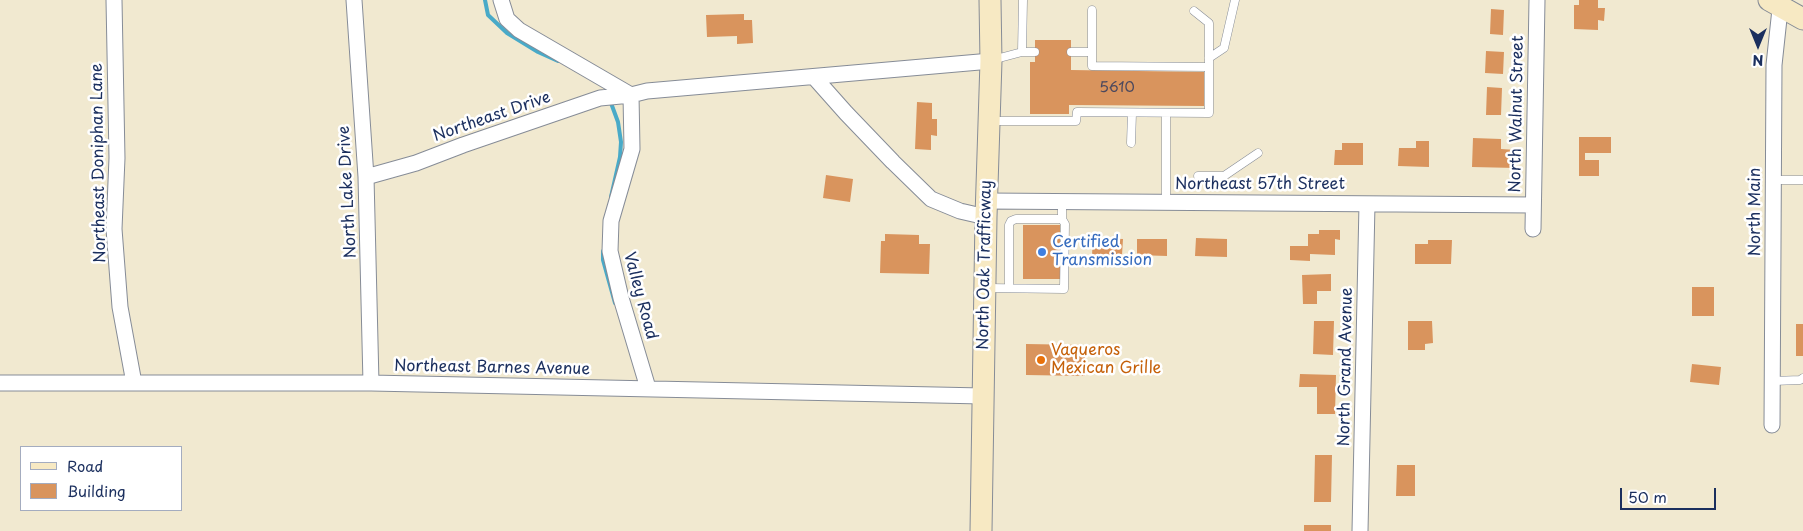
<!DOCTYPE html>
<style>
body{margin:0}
#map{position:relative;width:1803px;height:531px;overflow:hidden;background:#f1e9d0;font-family:"Playpen Sans",sans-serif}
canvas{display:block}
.legend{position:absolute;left:20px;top:446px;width:162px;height:65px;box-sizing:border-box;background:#fff;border:1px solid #a4acbf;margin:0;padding:6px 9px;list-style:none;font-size:15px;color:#1b2f5e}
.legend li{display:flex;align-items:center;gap:10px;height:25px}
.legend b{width:25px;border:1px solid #a4acbf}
.north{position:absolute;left:1733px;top:20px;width:50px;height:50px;-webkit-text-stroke:4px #fff;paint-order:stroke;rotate:180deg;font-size:14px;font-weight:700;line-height:20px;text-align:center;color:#1b2f5e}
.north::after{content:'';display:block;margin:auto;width:18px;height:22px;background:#1b2f5e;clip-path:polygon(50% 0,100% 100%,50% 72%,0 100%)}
.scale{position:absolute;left:1620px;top:488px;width:96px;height:22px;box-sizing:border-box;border:2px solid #1b2f5e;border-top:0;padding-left:6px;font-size:15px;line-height:18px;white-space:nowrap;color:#1b2f5e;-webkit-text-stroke:4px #fff;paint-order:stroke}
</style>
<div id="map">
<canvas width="1803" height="531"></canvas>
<ul class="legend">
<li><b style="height:6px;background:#f7e9c3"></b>Road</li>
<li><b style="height:14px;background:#d9945d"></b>Building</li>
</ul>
<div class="north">N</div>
<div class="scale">50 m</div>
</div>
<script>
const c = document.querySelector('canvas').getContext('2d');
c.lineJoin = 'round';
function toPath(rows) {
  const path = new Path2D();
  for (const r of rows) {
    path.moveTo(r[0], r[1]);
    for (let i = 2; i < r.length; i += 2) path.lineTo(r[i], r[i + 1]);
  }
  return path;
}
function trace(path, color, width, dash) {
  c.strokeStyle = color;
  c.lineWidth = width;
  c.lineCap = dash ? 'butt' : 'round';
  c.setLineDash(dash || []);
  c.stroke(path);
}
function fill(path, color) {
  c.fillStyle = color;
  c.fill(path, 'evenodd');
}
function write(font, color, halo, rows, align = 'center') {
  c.font = font + ' "Playpen Sans",sans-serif';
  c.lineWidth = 5;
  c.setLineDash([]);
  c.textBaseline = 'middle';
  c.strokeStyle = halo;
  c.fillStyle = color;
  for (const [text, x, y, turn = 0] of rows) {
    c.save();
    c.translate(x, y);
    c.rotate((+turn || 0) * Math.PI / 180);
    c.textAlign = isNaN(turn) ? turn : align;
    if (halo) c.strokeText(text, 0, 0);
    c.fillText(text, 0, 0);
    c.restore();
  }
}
const stream = toPath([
 [485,0,488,15,507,33,538,52,558,61],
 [611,197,620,157,621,142,618,122,611,103],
 [603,251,603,260,615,303]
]);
const building = toPath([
 [1579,0,1598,0,1598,8,1605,8,1604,21,1598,20,1598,30,1574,29,1574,5,1579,5],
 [1491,9,1504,10,1503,35,1490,34],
 [744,14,744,20,752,20,753,43,737,44,737,36,707,37,706,15],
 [1035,40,1071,40,1071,70,1204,72,1204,106,1069,105,1069,114,1030,114,1030,62,1035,62],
 [1486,51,1504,52,1503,74,1485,73],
 [1487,87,1502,88,1501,115,1486,115],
 [917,102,932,103,932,119,937,119,937,136,931,135,931,150,915,149],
 [1579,137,1611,137,1611,153,1585,153,1585,160,1599,160,1599,176,1579,176],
 [1473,138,1501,139,1501,149,1516,150,1516,168,1472,167],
 [1416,141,1429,141,1429,167,1398,166,1399,148,1416,148],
 [1342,143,1363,143,1363,165,1334,165,1335,150,1342,150],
 [826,175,853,179,850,202,823,198],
 [1023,225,1060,225,1060,279,1023,279],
 [1319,230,1340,230,1340,240,1335,239,1335,255,1310,254,1310,261,1290,260,1290,246,1308,246,1308,234,1319,234],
 [885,234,919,235,919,244,930,244,929,274,880,273,881,241,885,241],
 [1093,238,1123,239,1122,255,1092,255],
 [1196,238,1227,239,1227,257,1195,256],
 [1137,239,1167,239,1167,256,1137,255],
 [1428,240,1452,240,1451,264,1415,264,1415,244,1428,244],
 [1331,274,1331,291,1317,291,1317,304,1303,304,1302,275],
 [1692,287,1714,287,1714,316,1692,316],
 [1314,321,1334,321,1333,355,1313,354],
 [1408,321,1432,321,1433,343,1425,344,1425,350,1408,350],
 [1796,324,1803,324,1803,356,1796,356],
 [1026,344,1085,345,1085,376,1026,375],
 [1692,364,1721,367,1719,385,1690,382],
 [1300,374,1336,375,1335,414,1317,414,1317,387,1299,387],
 [1315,455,1332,455,1331,502,1314,502],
 [1397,465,1415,465,1415,496,1396,496],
 [1304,525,1331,525,1331,531,1304,531]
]);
const service = toPath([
 [1092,10,1092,66,1209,67],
 [1022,52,1035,52],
 [1071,52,1092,52],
 [1209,58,1224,48,1235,0],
 [992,60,1022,52,1023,0],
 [1166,113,1166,202],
 [991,121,1076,121,1077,112,1209,113,1209,23,1194,11],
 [1131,143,1132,113],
 [1198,176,1224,176,1258,153],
 [1774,180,1803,180],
 [987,288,1064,289,1065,224,1062,219,1062,201],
 [1009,288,1009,225,1011,221,1016,219,1062,219],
 [1773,381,1800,380,1803,378]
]);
const minor = toPath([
 [114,0,117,158,114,229,120,307,134,383],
 [354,0,366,177,371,383],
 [501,0,507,19,519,30,631,95,647,91,991,61],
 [814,77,846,113,893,162,931,199,960,211,986,217],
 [366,177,416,163,463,145,600,98,631,95,632,149,611,221,610,251,621,298,648,388],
 [986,201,1533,205],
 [1533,229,1537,0],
 [0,383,371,383,983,396],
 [1772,425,1774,65,1781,0],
 [1360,531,1367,204]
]);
const secondary = toPath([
 [1769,0,1803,19],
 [981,531,986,217,991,61,990,0]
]);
const markers = [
 [1042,252,5,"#3f7fe0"],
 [1041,360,5,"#e8710a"]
];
const numberNames = [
 ["5610",1117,88]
];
const streetNames = [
 ["North Walnut Street",1517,114,-89],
 ["Northeast Drive",492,117,-19],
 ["Northeast Doniphan Lane",99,163,-91],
 ["Northeast 57th Street",1260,185],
 ["North Lake Drive",348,192,-93],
 ["North Main",1756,212,-90],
 ["North Oak Trafficway",985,265,-89],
 ["Valley Road",640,296,75],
 ["North Grand Avenue",1346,367,-89],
 ["Northeast Barnes Avenue",492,368,1]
];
const shopNames = [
 ["Certified",1052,243],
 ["Transmission",1052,261]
];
const foodNames = [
 ["Vaqueros",1051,351],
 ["Mexican Grille",1051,369]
];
trace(stream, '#49aac8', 4);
fill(building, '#d9945d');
trace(service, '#868c97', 9);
trace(minor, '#868c97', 17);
trace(secondary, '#868c97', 23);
trace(service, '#fff', 8);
trace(minor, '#fff', 15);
trace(secondary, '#f7e9c3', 21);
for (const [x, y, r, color] of markers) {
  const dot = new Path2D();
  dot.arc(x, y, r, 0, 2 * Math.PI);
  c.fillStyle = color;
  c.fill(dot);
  trace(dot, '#fff', 2);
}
write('14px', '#4a485e', null, numberNames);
write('16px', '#1b2f5e', '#fff', streetNames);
write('16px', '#366cbe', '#fff', shopNames, 'left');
write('16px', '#c56008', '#fff', foodNames, 'left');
</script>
